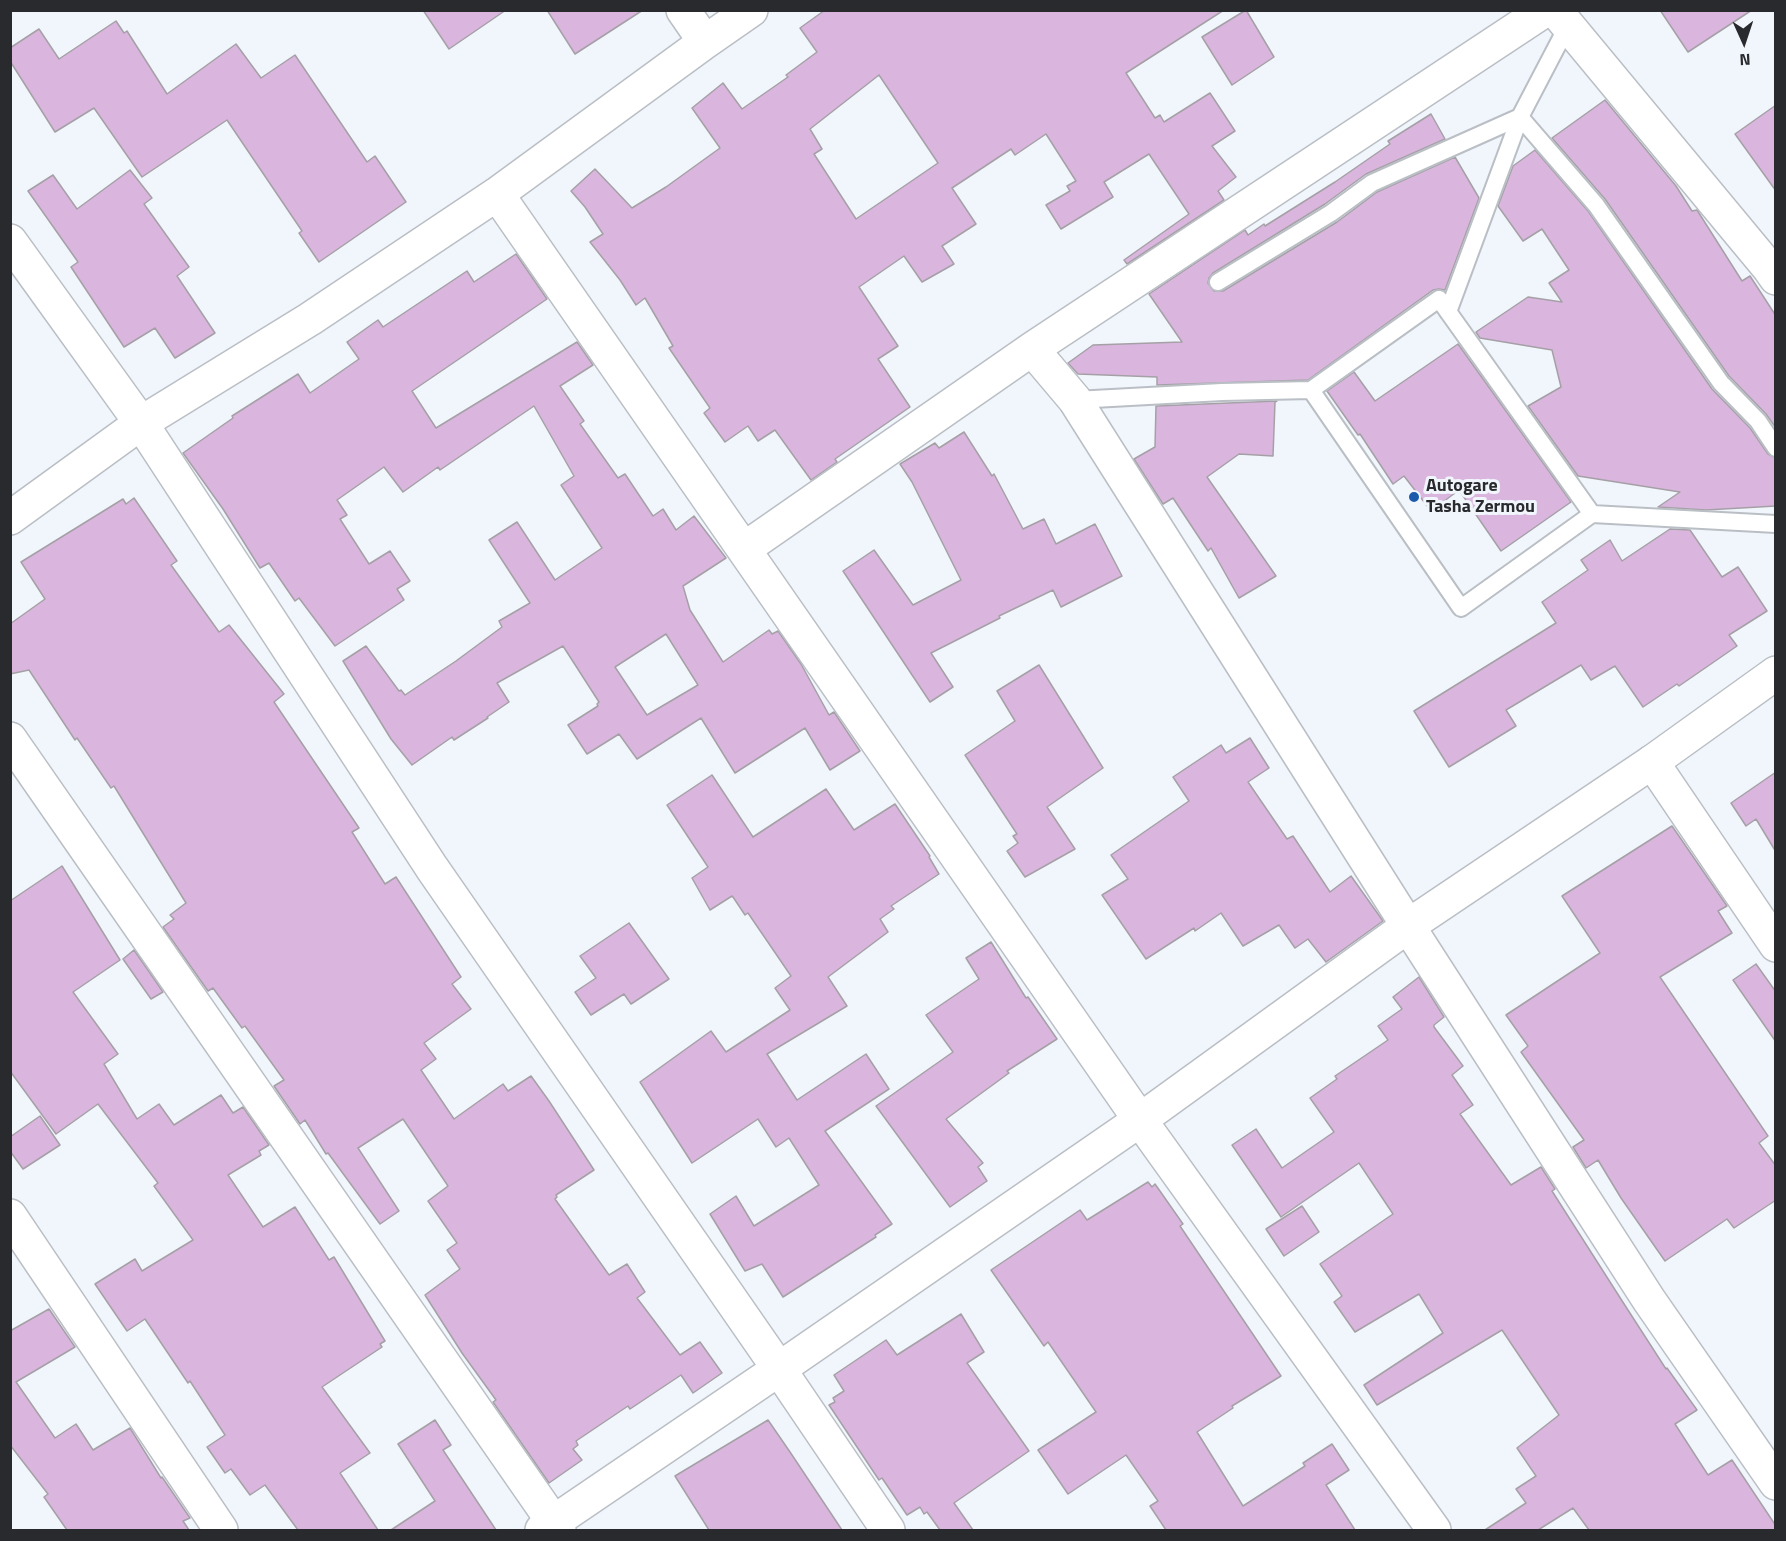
<!DOCTYPE html>
<style>
body{margin:0}
#map{position:relative;width:1786px;height:1541px;overflow:hidden;background:#f1f5fc;font-family:"Titillium Web",sans-serif}
canvas{display:block}
.frame{position:absolute;inset:0;border:12px solid #292a2d;pointer-events:none}
.north{position:absolute;left:1714px;top:12px;width:60px;height:60px;-webkit-text-stroke:4px #f1f5fc;paint-order:stroke;rotate:177deg;font-size:16px;font-weight:700;line-height:24px;text-align:center;color:#292a2d}
.north::after{content:'';display:block;margin:auto;width:21px;height:27px;background:#292a2d;clip-path:polygon(50% 0,100% 100%,50% 72%,0 100%)}
</style>
<div id="map">
<canvas width="1786" height="1541"></canvas>
<div class="frame"></div>
<div class="north">N</div>
</div>
<script>
const c = document.querySelector('canvas').getContext('2d');
c.lineJoin = 'round';
function fill(path, color) {
  c.fillStyle = color;
  c.fill(path, 'evenodd');
}
function toPath(rows) {
  const path = new Path2D();
  for (const r of rows) {
    path.moveTo(r[0], r[1]);
    for (let i = 2; i < r.length; i += 2) path.lineTo(r[i], r[i + 1]);
  }
  return path;
}
function trace(path, color, width, dash) {
  c.strokeStyle = color;
  c.lineWidth = width;
  c.lineCap = dash ? 'butt' : 'round';
  c.setLineDash(dash || []);
  c.stroke(path);
}
function write(font, color, halo, rows, align = 'center') {
  c.font = font + ' "Titillium Web",sans-serif';
  c.lineWidth = 6;
  c.setLineDash([]);
  c.textBaseline = 'middle';
  c.strokeStyle = halo;
  c.fillStyle = color;
  for (const [text, x, y, turn = 0] of rows) {
    c.save();
    c.translate(x, y);
    c.rotate((+turn || 0) * Math.PI / 180);
    c.textAlign = isNaN(turn) ? turn : align;
    if (halo) c.strokeText(text, 0, 0);
    c.fillText(text, 0, 0);
    c.restore();
  }
}
const building = toPath([
 [423,10,506,10,449,49,423,10],
 [547,10,643,10,575,54,547,10],
 [825,10,1224,10,1126,73,1155,118,1160,115,1164,122,1210,93,1235,131,1212,146,1236,177,1218,191,1224,200,1127,264,1124,260,1189,214,1149,154,1104,182,1113,197,1061,229,1046,205,1070,191,1067,186,1076,181,1046,134,1015,155,1011,149,952,188,976,224,942,246,954,264,922,282,904,256,859,287,898,346,878,359,910,407,835,459,837,462,811,480,775,430,758,441,748,426,725,442,704,413,710,408,669,348,673,346,645,298,636,305,620,280,590,242,603,234,585,207,571,191,595,169,632,208,666,187,720,148,692,108,723,83,742,109,788,77,786,75,817,52,800,28,825,10],
 [879,75,938,163,856,219,814,154,822,149,810,129,879,75],
 [1246,10,1274,57,1232,85,1202,37,1246,10],
 [1660,10,1752,10,1688,52,1660,10],
 [116,21,124,33,127,31,167,94,236,44,261,78,295,55,367,162,375,156,406,202,319,262,299,233,302,231,227,120,142,177,94,108,55,132,10,61,10,48,39,29,59,59,116,21],
 [1605,100,1676,186,1692,211,1697,210,1742,281,1750,276,1776,316,1776,428,1766,414,1729,376,1605,199,1552,138,1605,100],
 [1776,105,1776,191,1735,134,1776,105],
 [1431,114,1445,139,1366,174,1325,204,1213,273,1209,278,1208,283,1214,291,1223,291,1337,222,1377,192,1455,157,1479,198,1445,290,1439,289,1433,290,1308,380,1157,385,1157,377,1078,374,1068,363,1093,345,1182,342,1149,294,1245,230,1248,235,1264,224,1265,226,1335,182,1390,144,1388,141,1431,114],
 [1535,150,1588,211,1712,389,1750,428,1768,454,1776,458,1776,506,1706,510,1658,507,1680,492,1578,476,1528,406,1561,387,1552,350,1480,338,1476,332,1528,297,1562,302,1549,283,1569,270,1542,229,1523,241,1498,206,1513,166,1535,150],
 [130,170,152,198,144,204,189,267,177,276,215,333,175,358,155,328,124,347,71,267,78,262,28,191,53,175,77,209,130,170],
 [516,254,547,299,412,391,436,428,577,342,593,365,560,386,584,421,580,424,618,478,625,474,653,516,663,509,676,530,694,516,726,558,683,586,690,610,723,662,769,630,772,634,778,631,801,664,829,715,834,712,860,751,830,770,805,728,735,773,701,718,637,759,619,734,587,754,568,725,598,706,597,704,599,702,563,646,497,683,509,702,487,717,488,718,454,740,452,737,412,765,391,739,343,661,366,646,399,691,401,690,405,695,456,661,502,627,499,621,530,603,489,540,517,522,555,580,602,548,561,485,574,476,534,406,440,470,438,467,403,492,384,467,337,500,347,515,340,519,369,564,390,551,410,581,397,589,404,600,335,646,299,598,295,601,269,563,260,568,223,509,183,453,233,418,232,416,298,374,310,393,359,359,347,342,378,320,383,327,467,271,474,282,516,254],
 [666,634,698,685,647,715,615,667,666,634],
 [1458,344,1571,502,1501,551,1459,490,1431,511,1404,476,1393,484,1360,434,1358,435,1327,391,1354,372,1375,401,1458,344],
 [1277,401,1275,402,1273,456,1239,454,1207,477,1276,576,1239,598,1211,548,1208,551,1173,498,1163,504,1134,459,1155,447,1156,406,1277,401],
 [964,432,992,476,994,474,1023,529,1044,519,1056,544,1095,524,1122,576,1061,607,1053,590,999,616,1000,618,931,653,953,687,930,702,843,571,874,550,913,605,961,580,912,482,900,464,935,443,939,448,964,432],
 [134,498,177,561,171,565,219,632,229,625,284,694,274,702,359,828,352,832,385,884,396,877,461,977,452,984,471,1009,424,1043,436,1059,421,1070,454,1119,503,1084,508,1091,531,1076,549,1101,594,1170,556,1195,557,1197,555,1199,609,1275,627,1264,645,1292,637,1298,680,1355,700,1342,722,1373,693,1393,681,1375,630,1409,628,1406,576,1441,578,1445,573,1449,582,1460,549,1483,493,1402,496,1400,462,1353,425,1295,460,1269,447,1250,457,1243,428,1201,448,1186,403,1119,358,1148,399,1211,380,1224,328,1153,326,1154,305,1120,300,1124,274,1086,284,1080,245,1026,242,1028,213,988,208,991,163,927,174,919,170,915,186,903,114,786,111,788,77,738,75,740,29,670,10,674,10,624,45,599,21,562,123,499,126,504,134,498],
 [1670,529,1690,530,1722,577,1738,567,1767,611,1729,635,1737,646,1679,686,1677,684,1643,707,1615,666,1591,680,1581,665,1506,710,1516,726,1449,767,1414,711,1556,623,1542,602,1588,570,1581,560,1610,540,1622,561,1670,529],
 [1039,665,1103,768,1047,807,1075,849,1025,877,1007,851,1018,843,1013,836,1017,834,965,755,1015,721,997,691,1039,665],
 [1250,738,1269,768,1248,782,1287,839,1293,836,1330,892,1351,876,1383,921,1326,962,1308,939,1295,948,1279,925,1243,946,1221,913,1195,931,1194,928,1146,959,1102,895,1128,879,1111,855,1189,801,1173,777,1221,745,1226,753,1250,738],
 [1776,772,1776,852,1756,819,1746,826,1731,803,1776,772],
 [712,775,753,837,826,789,854,830,895,804,930,856,929,857,939,874,891,906,894,909,880,919,888,932,828,977,847,1006,767,1054,797,1100,866,1054,889,1089,825,1131,892,1224,875,1235,876,1237,783,1297,762,1264,745,1271,710,1214,736,1196,754,1226,819,1185,789,1138,776,1147,758,1119,692,1163,640,1082,711,1031,726,1052,790,1010,775,988,791,976,748,913,745,915,733,897,732,896,710,910,692,878,708,867,667,805,712,775],
 [1672,826,1727,906,1718,911,1732,933,1660,977,1768,1136,1759,1143,1776,1166,1776,1200,1734,1228,1727,1219,1665,1261,1621,1198,1598,1160,1586,1168,1573,1147,1584,1140,1521,1052,1528,1046,1506,1015,1600,953,1562,896,1672,826],
 [62,866,120,960,73,992,118,1054,104,1064,137,1119,159,1104,174,1125,221,1095,233,1113,243,1107,269,1145,259,1151,261,1155,228,1175,263,1227,295,1207,329,1260,334,1257,385,1341,380,1344,382,1347,322,1387,370,1453,340,1473,378,1530,298,1530,265,1485,250,1495,231,1469,225,1473,207,1447,225,1435,190,1381,188,1383,145,1319,127,1331,95,1284,135,1259,142,1271,193,1240,154,1186,158,1183,98,1104,56,1134,10,1071,10,901,62,866],
 [629,923,669,979,631,1004,624,994,591,1015,575,992,596,978,580,956,629,923],
 [991,942,1026,998,1028,997,1057,1039,1007,1071,1009,1073,946,1119,983,1163,978,1167,987,1181,950,1207,876,1106,953,1052,926,1015,979,979,966,958,991,942],
 [134,950,163,992,151,999,123,959,134,950],
 [1756,964,1776,992,1776,1042,1733,980,1756,964],
 [1419,977,1444,1017,1434,1025,1434,1027,1463,1066,1452,1075,1473,1105,1460,1114,1511,1185,1541,1167,1555,1189,1552,1191,1626,1307,1666,1369,1667,1368,1697,1410,1675,1424,1708,1475,1732,1460,1776,1526,1776,1530,1589,1530,1573,1508,1538,1530,1485,1530,1526,1503,1516,1489,1536,1476,1517,1448,1559,1415,1502,1330,1377,1405,1364,1385,1443,1333,1419,1294,1355,1332,1334,1302,1342,1296,1320,1264,1393,1214,1359,1163,1281,1217,1232,1145,1256,1129,1282,1168,1334,1132,1310,1098,1337,1079,1335,1076,1388,1040,1378,1026,1402,1009,1393,997,1419,977],
 [40,1116,60,1145,23,1169,10,1151,10,1137,40,1116],
 [1148,1182,1152,1187,1155,1184,1183,1224,1180,1226,1281,1376,1232,1406,1233,1408,1197,1432,1243,1506,1305,1466,1303,1463,1332,1444,1349,1470,1326,1485,1355,1530,1166,1530,1150,1506,1158,1501,1126,1455,1068,1494,1038,1450,1096,1412,1048,1342,1044,1346,991,1270,1080,1210,1087,1220,1148,1182],
 [1302,1206,1319,1232,1284,1256,1266,1229,1302,1206],
 [49,1309,75,1347,16,1382,55,1438,76,1424,93,1450,130,1428,161,1478,162,1477,190,1518,183,1521,189,1530,67,1530,44,1497,48,1494,10,1445,10,1331,49,1309],
 [961,1314,984,1352,967,1363,1029,1451,954,1503,973,1530,940,1530,927,1512,924,1514,920,1507,907,1515,882,1478,879,1480,829,1405,835,1402,833,1398,844,1391,834,1375,886,1340,897,1355,961,1314],
 [435,1420,451,1445,443,1450,496,1530,391,1530,435,1501,398,1444,435,1420],
 [768,1420,790,1452,842,1530,709,1530,675,1476,768,1420]
]);
const lane = toPath([
 [1218,282,1331,213,1372,183,1520,117,1596,205,1721,383,1758,421,1776,448],
 [1448,312,1520,117,1567,27],
 [1075,400,1222,392,1311,390],
 [1592,514,1439,299,1311,390,1461,608,1592,514,1776,524]
]);
const street = toPath([
 [683,10,705,42],
 [1555,10,1769,268,1776,278],
 [497,194,1140,1120,1434,1530],
 [10,241,141,423,432,868,779,1369,888,1530],
 [1032,349,1075,400,1408,926,1649,1300,1776,1483],
 [10,518,141,423,310,319,497,194,705,42,751,10],
 [744,549,1032,349,1545,10],
 [10,739,559,1530],
 [1652,762,1776,945],
 [10,1216,221,1530]
]);
const secondary = toPath([
 [542,1530,779,1369,1140,1120,1408,926,1652,762,1776,673]
]);
const markers = [
 [1414,497,6,"#1b5aab"]
];
const poiNames = [
 ["Autogare",1426,487],
 ["Tasha Zermou",1426,508]
];
fill(building, '#dab6df');
trace(building, '#a5a0a6', 1.5);
trace(lane, '#babfc5', 20);
trace(street, '#babfc5', 36);
trace(secondary, '#babfc5', 36);
trace(lane, '#fff', 16);
trace(street, '#fff', 33);
trace(secondary, '#fff', 33);
for (const [x, y, r, color] of markers) {
  const dot = new Path2D();
  dot.arc(x, y, r, 0, 2 * Math.PI);
  c.fillStyle = color;
  c.fill(dot);
  trace(dot, '#f1f5fc', 2);
}
write('bold 18px', '#292a2d', '#f1f5fc', poiNames, 'left');
</script>
